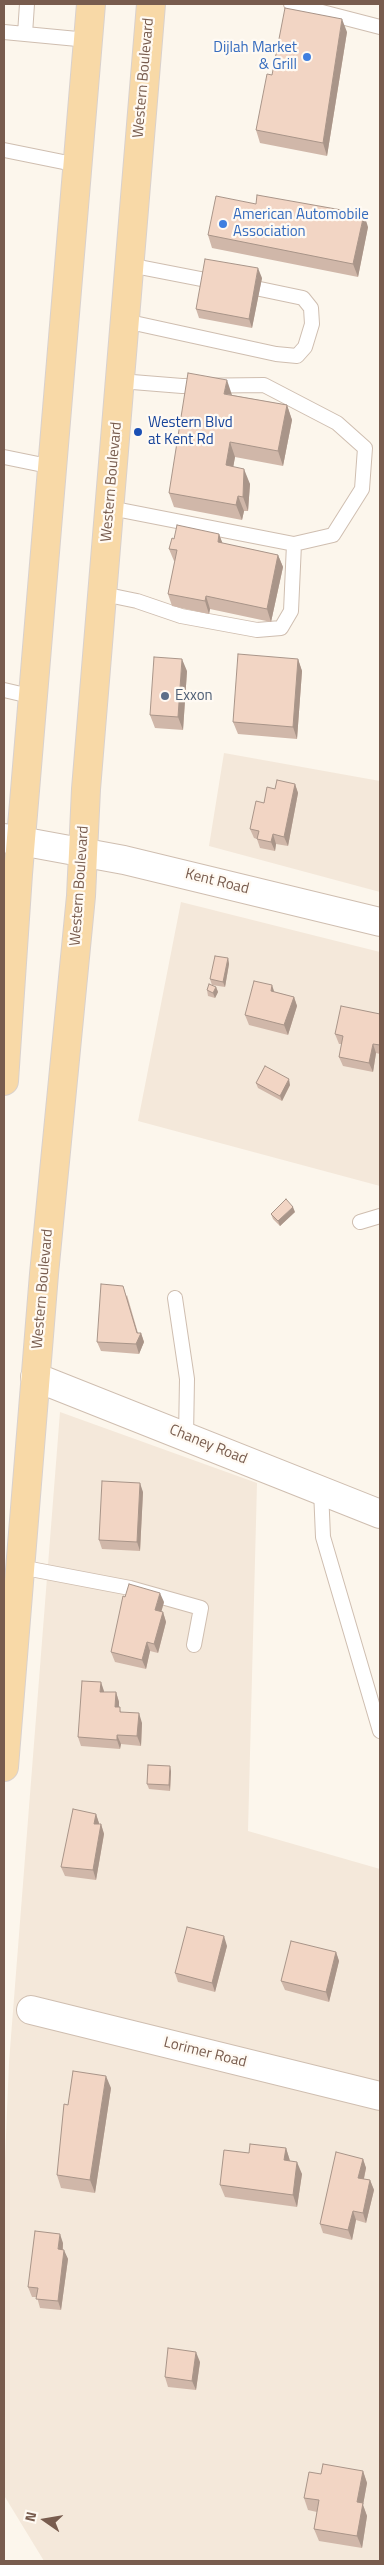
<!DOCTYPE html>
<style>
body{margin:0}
#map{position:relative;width:384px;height:2565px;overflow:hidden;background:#fcf6ec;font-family:"Titillium Web",sans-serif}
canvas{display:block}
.frame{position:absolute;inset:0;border:5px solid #785c4e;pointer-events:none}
.north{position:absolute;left:20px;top:2495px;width:50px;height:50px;-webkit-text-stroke:4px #fffaf3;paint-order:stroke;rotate:283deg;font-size:14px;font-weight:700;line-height:20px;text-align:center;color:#785c4e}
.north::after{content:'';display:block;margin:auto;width:18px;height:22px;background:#785c4e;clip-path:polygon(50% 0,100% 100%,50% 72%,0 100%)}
</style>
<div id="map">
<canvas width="384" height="2565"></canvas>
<div class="frame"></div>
<div class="north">N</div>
</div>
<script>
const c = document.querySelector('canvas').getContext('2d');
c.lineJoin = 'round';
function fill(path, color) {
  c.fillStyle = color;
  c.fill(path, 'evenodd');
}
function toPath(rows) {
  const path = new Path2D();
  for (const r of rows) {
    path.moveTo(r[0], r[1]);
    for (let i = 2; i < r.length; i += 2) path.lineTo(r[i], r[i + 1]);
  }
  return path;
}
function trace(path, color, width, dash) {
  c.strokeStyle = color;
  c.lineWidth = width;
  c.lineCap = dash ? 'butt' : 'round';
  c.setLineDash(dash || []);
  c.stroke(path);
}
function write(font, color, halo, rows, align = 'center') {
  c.font = font + ' "Titillium Web",sans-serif';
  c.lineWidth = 4.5;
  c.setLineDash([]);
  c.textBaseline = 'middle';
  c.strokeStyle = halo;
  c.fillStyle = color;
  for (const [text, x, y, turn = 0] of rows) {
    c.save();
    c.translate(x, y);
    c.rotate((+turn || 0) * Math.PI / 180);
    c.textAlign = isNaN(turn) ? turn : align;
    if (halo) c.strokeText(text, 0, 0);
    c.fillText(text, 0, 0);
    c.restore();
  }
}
const residential = toPath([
 [224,753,380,781,380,892,209,846],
 [181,902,380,952,380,1186,138,1121],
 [60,1412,257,1483,248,1831,380,1869,380,2561,44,2561,5,2497,4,2183,9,2062]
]);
const service = toPath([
 [291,4,380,27],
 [4,32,88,40],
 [25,34,27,4],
 [4,150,78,165],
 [129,265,206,280],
 [125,321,276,354,297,356,305,347,312,324,311,308,303,298,260,289],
 [120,381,182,386,264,385,337,423,365,448,362,489,333,535,294,544],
 [4,457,53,467],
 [103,594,137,601,181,616,257,630,281,628,291,611,294,544,110,508],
 [4,690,34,697],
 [360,1222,380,1216],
 [175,1298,187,1379,186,1437],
 [321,1490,323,1537,380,1731],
 [20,1567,130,1588,201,1608,194,1645]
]);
const minor = toPath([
 [35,1377,380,1514],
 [31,2010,380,2096]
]);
const tertiary = toPath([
 [4,838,124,860,380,922]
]);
const primary = toPath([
 [4,1081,18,874,91,4],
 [4,1767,44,1274,81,896,86,789,151,4]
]);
const wall = toPath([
 [347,32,327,156,260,143,256,130,272,75],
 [368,227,358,277,212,248,208,235],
 [262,278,252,328,199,318,196,309],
 [232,395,287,405,292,420,283,466,235,457,233,467,250,484,248,511,244,511,242,520,174,507,169,493],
 [219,534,222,543,278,555,283,567,271,622,210,609,209,614,172,606,168,594,175,561,174,561,169,549,174,539],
 [298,659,302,671,297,739,238,734,233,722],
 [187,671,183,730,155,728,150,715],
 [295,784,298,793,288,846,276,844,275,851,260,848,257,839,254,838,250,829,264,803,275,789],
 [228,958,229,964,225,987,212,985,210,979],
 [216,987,218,992,215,998,208,996,207,990],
 [275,992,294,997,297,1006,288,1035,249,1025,245,1015],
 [380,1014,380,1054,376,1053,373,1072,343,1066,339,1057,342,1044,339,1044,335,1034],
 [256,1083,290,1085,282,1101,258,1088],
 [295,1212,280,1226,273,1219,271,1214],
 [127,1295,138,1333,141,1333,144,1342,139,1354,101,1351,97,1342],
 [143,1492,140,1551,102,1549,99,1540],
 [164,1602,161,1612,163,1612,166,1622,158,1653,150,1651,146,1669,115,1662,111,1652],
 [104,1692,116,1692,119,1702,119,1707,121,1712,142,1723,141,1746,121,1744,120,1749,81,1746,78,1737],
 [171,1771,170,1791,149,1789,147,1784],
 [96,1814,99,1824,101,1824,104,1834,96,1880,65,1876,61,1867],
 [227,1946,215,1992,178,1982,175,1973],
 [336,1952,339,1961,329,2002,285,1990,281,1981],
 [111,2088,95,2193,61,2188,57,2175],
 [286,2148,290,2161,302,2174,297,2207,225,2197,220,2185,249,2153],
 [363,2159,366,2168,364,2179,370,2180,374,2190,366,2223,356,2220,352,2240,323,2233,320,2224],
 [63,2243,63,2250,68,2259,61,2310,40,2308,37,2297,32,2297,28,2287],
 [200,2362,196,2390,168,2387,165,2377],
 [363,2471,367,2483,363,2505,367,2516,362,2548,319,2541,314,2529,317,2512,308,2510,304,2498,321,2474]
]);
const shadedWall = toPath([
 [342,19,347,32,327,156,323,143],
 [364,214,368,227,358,277,353,264],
 [258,268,262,278,252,328,249,319],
 [227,380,232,395,224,394],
 [287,405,292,420,283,466,278,451],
 [230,442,235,457,231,480,226,465],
 [244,469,250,484,248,511,243,497],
 [238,496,244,511,242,520,236,505],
 [219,534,224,547,218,542],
 [278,555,283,567,271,622,267,609],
 [206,596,210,609,209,614,205,601],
 [182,659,187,671,183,730,178,717],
 [298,659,302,671,297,739,293,727],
 [295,784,298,793,288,846,284,837],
 [273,834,276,844,275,851,271,842],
 [228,958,229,964,225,987,223,982],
 [272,985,275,994,271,991],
 [216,987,218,992,215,998,213,993],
 [294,997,297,1006,288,1035,284,1025],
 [373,1044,376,1053,373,1072,369,1063],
 [289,1079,290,1085,282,1101,280,1096],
 [293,1207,295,1212,280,1226,278,1221],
 [123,1286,139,1338,141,1333,144,1342,139,1354,136,1344],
 [140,1483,143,1492,140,1551,137,1542],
 [160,1593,164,1602,159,1620,155,1610],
 [163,1612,166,1622,158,1653,154,1644],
 [147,1642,150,1651,146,1669,142,1660],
 [101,1682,104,1691,104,1701,100,1692],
 [116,1692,119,1702,119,1717,115,1707],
 [139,1713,142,1723,141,1746,137,1736],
 [117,1735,121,1744,120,1749,117,1740],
 [170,1766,171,1771,170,1791,169,1785],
 [96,1814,99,1823,98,1833,94,1824],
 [101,1824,104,1834,96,1880,93,1870],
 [224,1936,227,1946,215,1992,212,1983],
 [336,1952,339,1961,329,2002,326,1992],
 [106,2076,111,2088,95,2193,90,2180],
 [286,2148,290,2161,284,2160],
 [363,2159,366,2168,362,2187,358,2178],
 [297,2162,302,2174,297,2207,293,2195],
 [370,2180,374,2190,366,2223,363,2213],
 [353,2211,356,2220,352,2240,348,2230],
 [60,2234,63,2243,62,2258,58,2249],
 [64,2250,68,2259,61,2310,58,2301],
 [196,2352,200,2362,196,2390,192,2381],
 [363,2471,367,2483,363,2505,367,2516,362,2548,357,2536,357,2502]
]);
const building = toPath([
 [285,8,342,19,323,143,256,130,267,74,272,75,285,8],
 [257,195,364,214,353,264,208,235,216,196,256,204,257,195],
 [205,259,258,268,249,319,196,309,205,259],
 [188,373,227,380,224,394,287,405,278,451,230,442,226,465,244,469,243,497,238,496,236,505,169,493,188,373],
 [177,525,219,534,218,542,278,555,267,609,206,596,205,601,168,594,177,550,169,549,172,538,174,539,177,525],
 [238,654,298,659,293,727,233,722,238,654],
 [154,657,182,659,178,717,150,715,154,657],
 [277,780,295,784,284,837,273,834,271,842,257,839,259,831,250,829,256,801,264,803,267,787,275,789,277,780],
 [215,956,228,958,223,982,210,979,215,956],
 [254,981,272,985,271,991,294,997,284,1025,245,1015,254,981],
 [209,984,216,987,213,993,207,990,209,984],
 [341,1006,380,1014,380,1045,373,1044,369,1063,339,1057,343,1036,335,1034,341,1006],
 [265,1066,289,1079,280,1096,256,1083,265,1066],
 [286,1199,293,1207,278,1221,271,1214,286,1199],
 [101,1284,123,1286,137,1333,141,1333,136,1344,97,1342,101,1284],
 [102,1481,140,1483,137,1542,99,1540,102,1481],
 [129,1584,160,1593,155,1610,163,1612,154,1644,147,1642,142,1660,111,1652,123,1596,125,1597,129,1584],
 [82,1681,101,1682,100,1692,116,1692,115,1707,120,1707,120,1712,139,1713,137,1736,117,1735,117,1740,78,1737,82,1681],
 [148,1765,170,1766,169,1785,147,1784,148,1765],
 [73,1809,96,1814,94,1824,101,1824,93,1870,61,1867,73,1809],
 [187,1927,224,1936,212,1983,175,1973,187,1927],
 [291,1941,336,1952,326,1992,281,1981,291,1941],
 [73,2071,106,2076,90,2180,57,2175,64,2104,68,2105,73,2071],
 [250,2144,286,2148,284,2160,297,2162,293,2195,220,2185,224,2150,249,2153,250,2144],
 [336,2152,363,2159,358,2178,370,2180,363,2213,353,2211,348,2230,320,2224,336,2152],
 [35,2231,60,2234,58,2249,64,2250,58,2301,36,2299,38,2288,28,2287,35,2231],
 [168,2348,196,2352,192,2381,165,2377,168,2348],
 [323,2464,363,2471,357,2502,363,2503,357,2536,314,2529,319,2500,304,2498,309,2472,321,2474,323,2464]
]);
const markers = [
 [307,57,5,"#3f7fe0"],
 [223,224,5,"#3f7fe0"],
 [138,432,5,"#1a4fb4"],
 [165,696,5,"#5c6f8a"]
];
const shopNames = [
 ["Dijlah Market",297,48],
 ["& Grill",297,65],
 ["American Automobile",233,215,"left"],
 ["Association",233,232,"left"]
];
const streetNames = [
 ["Western Boulevard",144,78,-85],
 ["Western Boulevard",112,482,-85],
 ["Kent Road",217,882,14],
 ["Western Boulevard",80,886,-86],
 ["Western Boulevard",43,1289,-85],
 ["Chaney Road",208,1445,22],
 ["Lorimer Road",205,2053,14]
];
const transitNames = [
 ["Western Blvd",148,423],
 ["at Kent Rd",148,440]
];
const serviceNames = [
 ["Exxon",175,696]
];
fill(residential, '#f4e8da');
trace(service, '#cfbeb0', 16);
trace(minor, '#cfbeb0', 30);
trace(tertiary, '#cfbeb0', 30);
trace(primary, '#d9d1cd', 30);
trace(service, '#fff', 14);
trace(minor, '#fff', 28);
trace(tertiary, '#fff', 28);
trace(primary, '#f8d9a7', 28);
fill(wall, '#d0b7a9');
fill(shadedWall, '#a99589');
fill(building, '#f2d5c4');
trace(building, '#a99589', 1);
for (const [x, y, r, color] of markers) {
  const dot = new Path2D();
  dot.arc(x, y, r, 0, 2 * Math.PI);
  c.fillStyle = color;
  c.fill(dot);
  trace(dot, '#fffaf3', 2);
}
write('15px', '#366cbe', '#fffaf3', shopNames, 'right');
write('15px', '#785c4e', '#fffaf3', streetNames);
write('15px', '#164399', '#fffaf3', transitNames, 'left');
write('15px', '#4e5e75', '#fffaf3', serviceNames, 'left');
</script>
